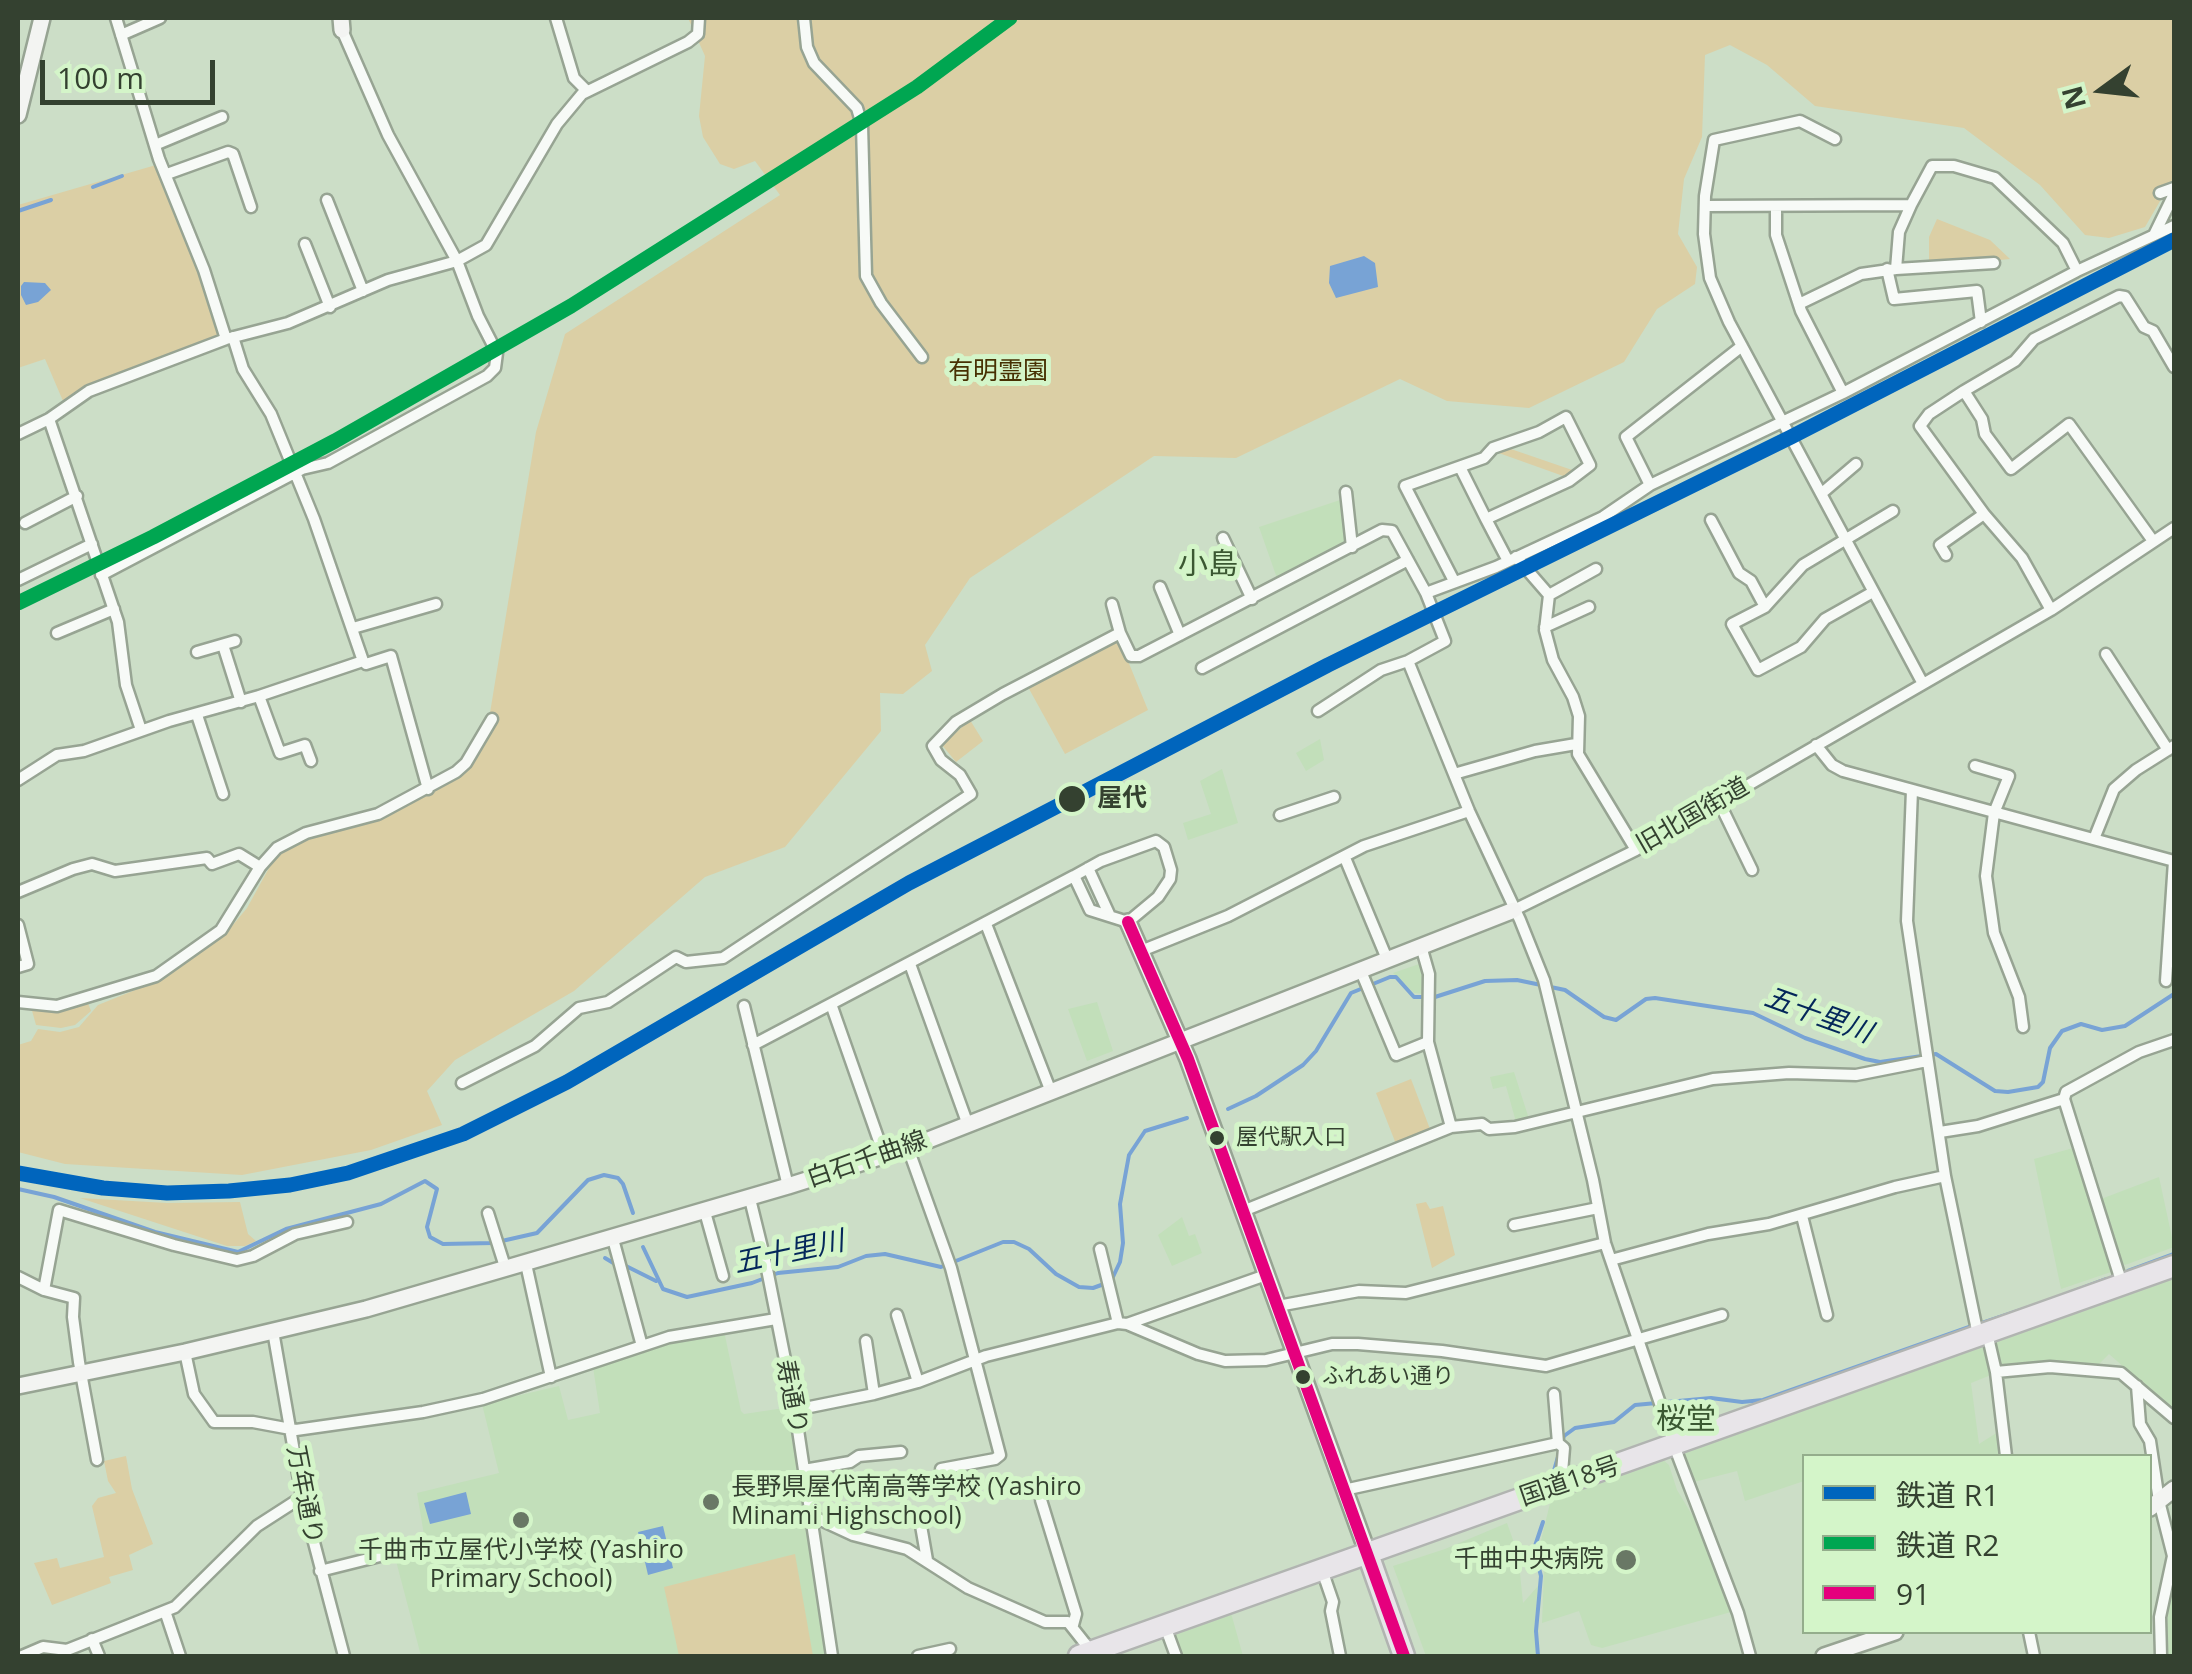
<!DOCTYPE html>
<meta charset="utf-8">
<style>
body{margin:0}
#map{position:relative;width:2192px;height:1674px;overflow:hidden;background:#ccdec7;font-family:"Open Sans","Noto Sans JP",sans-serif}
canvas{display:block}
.frame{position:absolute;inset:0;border:20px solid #344130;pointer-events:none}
.legend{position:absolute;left:1802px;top:1454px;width:350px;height:180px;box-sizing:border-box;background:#d4f5c9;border:2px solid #94ad8c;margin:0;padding:12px 18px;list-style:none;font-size:30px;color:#344130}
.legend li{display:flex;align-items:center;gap:20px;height:50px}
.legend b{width:50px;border:2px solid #94ad8c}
.north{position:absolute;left:2052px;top:40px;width:100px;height:100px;-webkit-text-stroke:8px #d4f5c9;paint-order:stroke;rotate:255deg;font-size:28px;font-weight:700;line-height:40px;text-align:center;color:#344130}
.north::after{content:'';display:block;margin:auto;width:35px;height:45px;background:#344130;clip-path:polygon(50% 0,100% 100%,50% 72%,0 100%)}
.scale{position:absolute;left:40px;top:60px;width:175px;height:45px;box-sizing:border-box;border:5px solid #344130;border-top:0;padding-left:12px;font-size:30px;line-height:35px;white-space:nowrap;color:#344130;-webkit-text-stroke:8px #d4f5c9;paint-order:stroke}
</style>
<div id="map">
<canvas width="2192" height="1674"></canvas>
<div class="frame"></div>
<ul class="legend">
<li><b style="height:12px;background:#0065bd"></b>鉄道 R1</li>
<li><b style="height:12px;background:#00a651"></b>鉄道 R2</li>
<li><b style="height:12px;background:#e5007d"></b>91</li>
</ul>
<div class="north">N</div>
<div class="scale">100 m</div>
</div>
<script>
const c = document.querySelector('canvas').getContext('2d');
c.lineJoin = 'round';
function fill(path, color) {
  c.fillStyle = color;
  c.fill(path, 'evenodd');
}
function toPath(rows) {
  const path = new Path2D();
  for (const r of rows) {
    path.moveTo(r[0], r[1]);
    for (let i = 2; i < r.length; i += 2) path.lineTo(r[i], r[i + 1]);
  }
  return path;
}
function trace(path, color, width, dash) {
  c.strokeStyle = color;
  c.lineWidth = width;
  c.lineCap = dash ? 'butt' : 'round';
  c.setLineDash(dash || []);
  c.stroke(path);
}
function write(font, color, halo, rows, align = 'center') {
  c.font = font + ' "Open Sans","Noto Sans JP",sans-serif';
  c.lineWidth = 10;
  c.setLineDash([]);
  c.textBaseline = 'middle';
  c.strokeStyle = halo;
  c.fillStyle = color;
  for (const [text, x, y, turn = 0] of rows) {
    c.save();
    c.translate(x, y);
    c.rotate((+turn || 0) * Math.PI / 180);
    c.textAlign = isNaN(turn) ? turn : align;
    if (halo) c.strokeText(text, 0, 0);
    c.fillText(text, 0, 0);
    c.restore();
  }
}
const built = toPath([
 [1343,499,1346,546,1278,581,1259,527],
 [1320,739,1324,760,1306,771,1296,753],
 [1222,769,1238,823,1188,840,1183,823,1211,814,1200,781],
 [1422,963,1424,994,1414,993,1393,973],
 [1097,1002,1113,1051,1087,1061,1068,1009],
 [1514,1072,1529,1119,1516,1122,1506,1086,1493,1089,1490,1077],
 [2073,1148,2114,1271,2061,1289,2034,1159],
 [2159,1177,2174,1247,2125,1265,2118,1259,2101,1199],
 [1182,1217,1189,1236,1195,1234,1202,1253,1172,1266,1158,1235],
 [2174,1276,2174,1411,2109,1354,2096,1367,2000,1369,1993,1340],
 [724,1331,741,1411,744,1414,791,1407,828,1656,421,1656,395,1557,426,1547,417,1493,499,1473,482,1404,559,1386,568,1420,600,1413,593,1367,676,1339],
 [1982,1346,1991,1375,1971,1383,1979,1444,1998,1432,2001,1456,1804,1456,1804,1481,1745,1501,1737,1471,1694,1482,1684,1452],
 [1662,1459,1669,1465,1677,1490,1694,1518,1731,1612,1602,1648,1591,1645,1579,1611,1542,1623,1544,1571,1539,1549,1551,1499],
 [1507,1523,1518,1554,1523,1603,1538,1586,1534,1632,1536,1656,1426,1656,1393,1566,1445,1549],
 [2174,1575,2174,1656,2166,1656,2165,1616],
 [1231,1613,1243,1656,1182,1656,1174,1632]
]);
const green = toPath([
 [688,18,2174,18,2174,177,2145,227,2109,238,2085,235,2040,185,1964,128,1815,106,1767,65,1730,45,1705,55,1702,137,1684,179,1678,234,1697,267,1695,284,1657,309,1624,362,1529,408,1447,401,1400,379,1236,458,1154,456,970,578,925,645,932,671,903,694,880,693,881,731,785,847,705,877,574,991,455,1060,427,1091,442,1125,371,1150,242,1175,65,1164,18,1152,18,1045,31,1041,38,1029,60,1032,79,1027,98,1005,160,980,227,932,247,908,274,859,287,847,302,839,370,821,459,777,472,763,468,751,489,719,536,432,565,334,780,195,755,161,734,169,720,164,703,137,699,116,705,56],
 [156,165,201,277,219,334,217,338,86,388,63,401,45,359,18,368,18,205],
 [1937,219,1990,240,2010,259,1929,267,1929,237],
 [1508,448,1575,471,1566,477,1496,452],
 [1119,639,1148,710,1065,754,1028,687],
 [970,720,983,741,956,762,942,745],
 [88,1003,91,1011,75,1025,61,1028,36,1025,31,1007,58,1010],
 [1411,1079,1430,1129,1396,1144,1376,1093],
 [80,1198,167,1203,240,1202,248,1234,256,1241,245,1246,227,1246],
 [1426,1202,1430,1209,1443,1206,1455,1255,1432,1268,1416,1204],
 [126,1456,132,1489,153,1544,129,1555,133,1570,109,1577,111,1583,52,1605,34,1563,57,1558,60,1568,104,1557,92,1506,98,1498,116,1493,108,1481,104,1461],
 [795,1554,813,1656,679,1656,664,1587]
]);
const water = toPath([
 [1364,256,1375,263,1378,287,1336,298,1329,283,1330,266],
 [24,282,45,283,51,290,38,302,26,305,21,295,21,286],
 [466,1492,471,1514,430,1524,424,1503],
 [663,1526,673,1568,648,1575,638,1532]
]);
const stream = toPath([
 [93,187,122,176],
 [18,211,51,200],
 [1228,1109,1256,1096,1303,1065,1316,1051,1351,993,1390,977,1396,977,1414,997,1435,997,1485,981,1517,980,1565,990,1604,1017,1616,1020,1646,999,1655,998,1753,1013,1805,1038,1865,1059,1880,1062,1936,1054,1995,1091,2008,1092,2038,1087,2043,1082,2050,1048,2062,1031,2081,1024,2102,1030,2125,1026,2174,994],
 [18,1189,54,1197,155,1232,238,1252,286,1229,381,1204,425,1181,437,1189,427,1227,430,1237,443,1244,493,1243,537,1233,588,1180,604,1175,618,1178,623,1184,633,1213],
 [643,1247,663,1289,687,1297,752,1283,778,1273,838,1267,866,1256,885,1254,941,1267,1003,1242,1014,1242,1029,1249,1056,1274,1079,1287,1093,1288,1104,1284],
 [605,1258,615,1264],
 [626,1266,656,1281],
 [2128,1271,2174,1254],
 [1112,1279,1120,1262,1123,1243,1120,1204,1129,1155,1145,1131,1187,1118],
 [2050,1300,2106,1279],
 [1979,1324,2036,1305],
 [1553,1474,1564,1436,1575,1428,1614,1422,1635,1405,1711,1398,1742,1402,1763,1400,1972,1326],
 [1538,1656,1536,1631,1541,1576,1534,1549,1543,1522]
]);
const street = toPath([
 [116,18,159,159,204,270,226,339],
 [556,18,574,78,587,91],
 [804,18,807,47,814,63,857,108,862,125,866,276,881,303,922,357],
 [121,35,160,18],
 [1835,139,1800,121,1714,140,1705,196,1704,234,1710,278,1729,322,1922,682],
 [155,145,222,117],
 [167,174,228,152,233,154,251,207],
 [2160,193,2174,188],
 [327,200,363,291],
 [1706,206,1911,205,1932,166,1954,166,1995,178,2063,243,2077,271],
 [1776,207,1776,235,1801,311,1843,393],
 [2154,235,2174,194],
 [305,244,330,307],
 [1887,269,1894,299,1977,291,1981,322],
 [1896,269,1994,263],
 [1799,304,1861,274,1896,269,1899,232,1911,205],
 [233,337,243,369,271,414,314,519,363,661],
 [1964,391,2015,361,2034,339,2119,296,2125,297,2144,327,2153,331,2174,367],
 [49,419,118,622,126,685,141,730],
 [18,434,49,419,89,391,226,339,288,323,388,280,457,261,388,135,342,30],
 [1460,467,1486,519],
 [1650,485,1626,437,1742,346],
 [1346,492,1352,547],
 [1822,493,1856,464],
 [1984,514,2022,558,2051,610],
 [1711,520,1739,573,1751,581,1765,607],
 [25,523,77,496],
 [1223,538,1252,599],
 [1946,555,1940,545,1984,514,1920,426,1929,414,1964,391,1982,419,1985,434,2011,469,2069,424,2153,541],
 [1516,557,1549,595],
 [101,575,302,469,328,463,487,376,495,368,497,353,478,316,457,261,486,245,557,124,582,94,688,42,698,34,699,18],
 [18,580,92,544],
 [1454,581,1405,486,1484,458,1493,448,1539,432,1566,417,1590,465,1569,481,1486,519,1508,561],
 [1160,587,1180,635],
 [1873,592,1825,619,1801,647,1758,670,1732,624,1765,607,1803,565,1893,511],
 [1426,593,1496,567,1603,517,1650,485,1843,393,2077,271,2174,226],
 [1549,595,1545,630,1553,660,1573,697,1579,716,1578,754,1636,850],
 [1549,595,1596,569],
 [1112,604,1120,633],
 [1545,627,1589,607],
 [353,628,436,604],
 [57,633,114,609],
 [223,645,241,702],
 [197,652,235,641],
 [2106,654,2168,750],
 [1202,668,1408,560],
 [259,696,280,753,305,745,311,761],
 [1318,711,1381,670,1408,661],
 [197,715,223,794],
 [1816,745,1832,765,1843,771,2174,861],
 [1975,766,2009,776,1994,813,1986,876,1994,933,2019,997,2023,1027],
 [1454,774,1535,751,1576,744],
 [18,780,57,755,84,751,169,721,259,696,363,661,366,664,391,656,428,789],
 [1912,790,1907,921,1945,1176,1978,1335],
 [1719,802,1752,870],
 [1280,815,1334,797],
 [2094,839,2114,789,2136,770,2174,746],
 [1156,841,1164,847,1171,870,1170,879,1158,897,1128,922,1090,910,1074,876,1101,861,1156,841],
 [1345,858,1387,959],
 [1088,868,1110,916],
 [18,892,73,869,92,864,115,871,207,858,212,864,239,854,260,867],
 [1514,910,1636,850,2051,610,2174,528],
 [986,924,1051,1092],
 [18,925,28,964,18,967],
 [1421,946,1429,974,1428,1042,1451,1127],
 [1141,951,1228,916,1364,846,1469,811],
 [910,964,968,1125],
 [1360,969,1396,1055,1428,1042],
 [2166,981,2174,861],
 [18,1002,57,1006,156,976,221,930,260,867,277,848,306,833,378,814,456,772,466,763,492,719],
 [831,1004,884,1155],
 [744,1006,788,1186],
 [753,1045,1074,876],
 [462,1083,535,1046,579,1008,608,1002,676,957,686,962,723,958,971,794,960,775,941,760,933,746,956,722,1003,694,1120,633,1131,656,1139,656,1382,530,1392,531,1426,593,1445,641,1408,661,1469,811,1520,920,1544,980,1593,1180,1605,1243,1678,1456,1738,1613,1750,1656],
 [2064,1099,2122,1284],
 [1940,1132,1978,1126,2064,1099,2066,1092,2139,1052,2174,1040],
 [908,1148,951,1268,1000,1455,995,1459,941,1469],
 [750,1199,766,1264,795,1410,832,1656],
 [1243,1211,1451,1127,1482,1124,1489,1129,1515,1127,1713,1079,1789,1073,1856,1075,1927,1061],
 [705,1212,723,1276],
 [488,1213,506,1270],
 [1802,1216,1827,1315],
 [1514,1225,1598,1208],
 [613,1239,642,1346],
 [1100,1249,1118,1323],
 [1611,1260,1708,1234,1769,1224,1895,1187,1945,1176],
 [526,1264,551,1377],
 [18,1277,44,1290,74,1298,73,1317,79,1362,97,1460],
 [44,1290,59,1210,174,1245,237,1260,253,1256,295,1234,347,1222],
 [1278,1306,1359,1291,1406,1293,1605,1243],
 [897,1315,918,1382],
 [1127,1324,1198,1354,1225,1361,1266,1360,1332,1344,1358,1344,1442,1351,1546,1366,1722,1315],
 [273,1331,302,1497,344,1656],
 [1987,1333,1996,1372,2006,1456],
 [866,1341,874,1394],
 [185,1352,194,1394,214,1422,253,1422,296,1430,423,1412,483,1399,669,1337,776,1319],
 [1996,1372,2050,1367,2121,1373,2174,1418],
 [2137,1386,2140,1424,2150,1441,2159,1501,2173,1556,2160,1617,2161,1656],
 [1554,1394,1558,1443,1564,1448,1561,1485],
 [795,1410,874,1394,918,1382,986,1356,1118,1323,1127,1324,1266,1275],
 [804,1470,850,1462,859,1456,901,1452],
 [1344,1490,1558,1443],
 [1041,1500,1076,1614,1073,1625],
 [812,1516,853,1535,907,1549,968,1588,1045,1622,1068,1622,1091,1651],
 [920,1520,927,1560],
 [1322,1570,1333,1602,1331,1611,1340,1656],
 [320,1571,412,1548],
 [165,1611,180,1656],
 [1165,1626,1176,1656],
 [2029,1632,2034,1656],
 [92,1639,99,1656],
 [22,1656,43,1647,67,1650,175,1607,257,1526,302,1497],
 [918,1656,950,1649]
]);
const secondary = toPath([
 [341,18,342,30],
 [18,115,42,18],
 [1128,922,1188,1059,1368,1554],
 [18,1386,185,1352,366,1309,788,1186,908,1148,1514,910],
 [2150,1508,2174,1489],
 [1824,1656,1895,1632]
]);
const highway = toPath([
 [1368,1554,1404,1656],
 [1079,1656,2174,1266]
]);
const bus1 = toPath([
 [1128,922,1188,1059,1404,1656]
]);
const rail1 = toPath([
 [18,1173,103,1188,167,1193,229,1191,290,1185,348,1173,463,1134,567,1082,909,883,1071,799,1328,665,1791,437,2174,240]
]);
const rail2 = toPath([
 [18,603,153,537,335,441,571,306,917,87,1010,18]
]);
const markers = [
 [1072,799,15,"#344130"],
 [1217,1138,9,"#344130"],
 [1303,1377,9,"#344130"],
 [711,1502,10,"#697865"],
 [521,1520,10,"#697865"],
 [1626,1560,12,"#697865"]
];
const busNames = [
 ["屋代駅入口",1236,1138],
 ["ふれあい通り",1322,1377]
];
const parkNames = [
 ["有明霊園",998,372]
];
const stopNames = [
 ["屋代",1097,799]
];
const streetNames = [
 ["旧北国街道",1693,816,-30],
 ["白石千曲線",867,1160,-19],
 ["寿通り",791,1397,79],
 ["国道18号",1570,1482,-19],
 ["万年通り",304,1495,79]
];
const poiNames = [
 ["長野県屋代南高等学校 (Yashiro",731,1488],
 ["Minami Highschool)",731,1517],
 ["千曲市立屋代小学校 (Yashiro",521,1551,"center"],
 ["Primary School)",521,1580,"center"],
 ["千曲中央病院",1604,1560,"right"]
];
const waterNames = [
 ["五十里川",1818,1016,20],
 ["五十里川",789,1253,-12]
];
const quarterNames = [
 ["小島",1208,565],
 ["桜堂",1686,1420]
];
fill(built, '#c2dfba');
fill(green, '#dbcfa5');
fill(water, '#78a3d5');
trace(stream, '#78a3d5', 4);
trace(street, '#97a493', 15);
trace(secondary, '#97a493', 20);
trace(highway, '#b1b4b1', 25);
trace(street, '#f7faf7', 10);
trace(secondary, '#f3f4f2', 15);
trace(highway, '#e8e5e9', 20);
trace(bus1, '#e5007d', 12);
trace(rail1, '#0065bd', 15);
trace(rail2, '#00a651', 15);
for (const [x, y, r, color] of markers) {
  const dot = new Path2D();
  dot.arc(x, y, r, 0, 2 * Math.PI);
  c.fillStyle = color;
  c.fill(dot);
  trace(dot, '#d4f5c9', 4);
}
write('22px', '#344130', '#d4f5c9', busNames, 'left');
write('25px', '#473002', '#d4f5c9', parkNames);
write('bold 25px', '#344130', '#d4f5c9', stopNames, 'left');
write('25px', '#344130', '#d4f5c9', streetNames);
write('25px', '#344130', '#d4f5c9', poiNames, 'left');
write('italic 28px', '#04275a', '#d4f5c9', waterNames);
write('30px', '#3b5832', '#d4f5c9', quarterNames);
</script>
